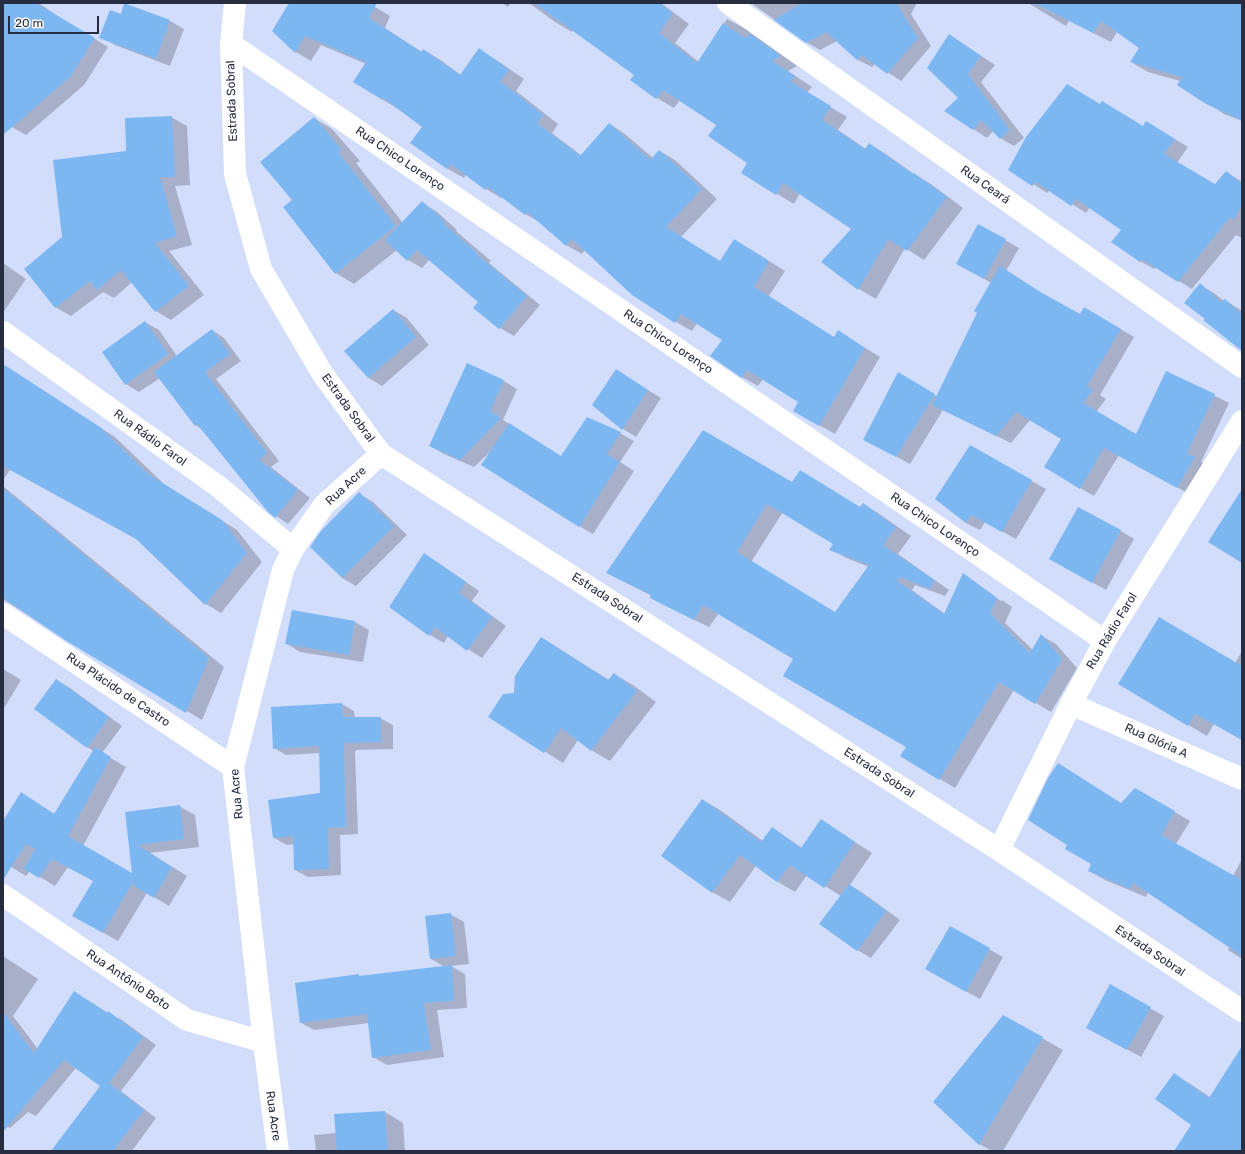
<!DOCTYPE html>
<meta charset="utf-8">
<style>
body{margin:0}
#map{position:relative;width:1245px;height:1154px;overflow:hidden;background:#d2ddfc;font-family:Rubik,sans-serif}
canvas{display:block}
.frame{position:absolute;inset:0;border:4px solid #272d41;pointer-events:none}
.scale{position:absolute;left:8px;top:16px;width:91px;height:18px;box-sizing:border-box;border:2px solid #272d41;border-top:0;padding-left:5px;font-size:12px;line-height:14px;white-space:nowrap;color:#272d41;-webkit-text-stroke:3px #fff;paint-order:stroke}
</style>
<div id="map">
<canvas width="1245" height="1154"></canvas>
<div class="frame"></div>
<div class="scale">20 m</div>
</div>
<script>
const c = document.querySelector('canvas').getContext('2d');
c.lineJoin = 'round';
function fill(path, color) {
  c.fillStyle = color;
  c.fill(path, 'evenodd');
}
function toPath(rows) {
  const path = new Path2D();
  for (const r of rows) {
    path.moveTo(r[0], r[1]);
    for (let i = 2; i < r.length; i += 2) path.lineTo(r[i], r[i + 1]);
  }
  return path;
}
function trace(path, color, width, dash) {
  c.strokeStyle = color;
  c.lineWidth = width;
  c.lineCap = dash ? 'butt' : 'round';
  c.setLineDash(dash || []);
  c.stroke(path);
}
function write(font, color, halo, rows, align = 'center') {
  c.font = font + ' Rubik,sans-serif';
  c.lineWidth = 3.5;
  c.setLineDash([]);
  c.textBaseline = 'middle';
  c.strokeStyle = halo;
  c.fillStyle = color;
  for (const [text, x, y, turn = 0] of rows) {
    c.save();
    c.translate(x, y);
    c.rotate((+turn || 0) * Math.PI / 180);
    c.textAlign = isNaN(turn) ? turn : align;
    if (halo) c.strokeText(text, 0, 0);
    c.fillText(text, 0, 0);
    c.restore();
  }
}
const shadow = toPath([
 [3,3,39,3,56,15,108,47,84,85,26,135,12,127,3,116],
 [290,3,364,3,375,7,390,16,385,28,422,52,424,50,439,59,461,75,480,50,495,59,524,79,516,91,558,124,552,133,582,156,610,124,625,134,653,158,660,151,675,160,717,199,681,237,720,262,750,249,785,271,769,296,835,338,838,331,880,357,835,434,794,411,799,402,763,379,758,386,742,377,724,339,697,323,692,331,676,322,632,294,585,250,582,254,566,245,541,223,525,214,503,197,501,198,486,189,466,174,464,178,448,169,412,143,424,127,397,108,381,99,366,64,321,45,311,61,296,52,273,31],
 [502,3,511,3,508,7],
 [529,3,661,3,689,24,675,43,699,62,727,19,744,28,797,66,788,71,812,87,807,93,847,117,838,130,866,149,869,144,886,154,914,174,931,184,963,208,924,260,905,248,876,299,859,289,823,262,852,229,800,193,794,204,742,173,748,163,717,124,680,100,674,108,657,98,631,80,635,75,573,30,572,32,555,22],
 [751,3,917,3,911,14,931,46,901,81,875,64,872,67,858,60,837,41,820,50,806,42],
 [1028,3,1242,3,1242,121,1224,114,1207,103,1180,81,1148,72,1131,62,1141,48,1117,32,1111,42,1069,21,1066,26],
 [125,4,170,21,184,29,170,66,115,45,101,37,121,15],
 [949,35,995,65,981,82,1024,138,1014,146,1000,138,993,131,987,138,946,111,959,98],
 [1101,105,1143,127,1160,130,1188,147,1177,163,1215,185,1227,172,1242,182,1242,238,1236,235,1192,289,1156,267,1154,269,1140,261,1122,230,1090,207,1086,213,1050,190,1047,193,1010,169],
 [171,117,187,126,190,185,175,186,192,245,169,251,204,295,171,320,156,311,132,282,114,298,103,292,71,316,55,307,63,237,127,152],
 [314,118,332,129,360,161,356,163,403,223,422,203,436,211,457,230,456,231,491,261,489,263,540,305,514,336,500,328,474,308,479,302,430,259,422,268,408,260,397,250,354,284,336,273,294,200],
 [1005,240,1019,248,1006,271,1051,299,1081,315,1085,308,1134,337,1100,395,1106,399,1096,412,1136,435,1167,372,1229,403,1201,462,1208,466,1191,495,1119,455,1094,496,1080,488,1062,439,1030,420,1011,443,943,410,910,464,878,447,913,382,938,397,991,283,958,263],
 [3,263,26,279,3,313],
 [1200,285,1214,293,1224,301,1225,300,1242,311,1242,350,1206,318],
 [393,310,407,318,429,345,382,386,369,378,345,351],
 [145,322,159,330,177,356,212,330,224,338,241,361,216,379,279,461,271,467,310,498,288,524,269,511,202,429,195,425,160,378,139,392,126,384],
 [3,365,115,437,164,484,237,530,262,562,221,613,206,604,138,539,10,470,3,480],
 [468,365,504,381,517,389,503,420,562,457,620,433,634,441,620,462,634,471,593,534,579,526,491,451,474,467,444,454,430,446],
 [616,370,661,398,636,437,623,429],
 [970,446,1046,489,1016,539,985,522,980,530,966,523,936,499],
 [793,484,861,508,863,504,878,513,911,536,898,554,949,590,945,596,915,585,912,590,945,614,963,575,977,583,977,584,1001,601,1002,600,1012,607,1005,623,1033,650,1042,636,1056,644,1077,668,1051,712,1014,690,955,788,901,756,907,746,795,659,719,613,709,627,666,606,651,598,652,596,607,573],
 [783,512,834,544,831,549,846,558,869,567,836,613,751,562],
 [3,486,224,667,202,720,65,639,3,599],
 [360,494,373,502,407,535,356,586,342,578],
 [1121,531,1134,539,1106,590,1064,567],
 [438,563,479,591,472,601,506,626,482,658,448,636,444,643,430,635,390,607],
 [292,611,355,622,369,630,363,662,300,652,287,644],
 [542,638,609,680,614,674,633,685,656,702,610,761,591,750,578,740,563,763,490,717,515,694],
 [1242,651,1242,740,1214,724,1207,736,1119,684,1235,663],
 [3,669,21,680,3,710],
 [56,680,70,688,122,726,102,753,126,767,83,846,133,875,126,813,179,806,195,815,199,847,150,853,187,876,169,906,147,893,118,941,74,916,94,881,68,867,55,886,30,871,26,876,3,862,3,823,22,794,55,814,94,751,87,747],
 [342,704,354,711,355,718,380,718,393,725,393,749,356,750,355,752,358,834,340,835,341,875,308,877,295,870,294,844,287,845,274,838,321,794,320,753,286,755,274,748],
 [1059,764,1121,804,1135,789,1190,821,1176,844,1233,876,1242,859,1242,959,1228,950,1230,946,1148,892,1146,897,1105,880,1089,871,1093,864,1069,845],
 [703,800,720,810,763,841,773,828,802,848,821,820,872,853,850,885,863,893,900,920,871,958,857,950,841,896,807,875,795,892,778,882,756,866,730,902,712,892],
 [450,914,464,922,469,964,451,966,465,974,467,1008,437,1010,444,1057,387,1065,373,1057,369,1023,314,1030,301,1023,358,975,362,977,445,967,431,959],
 [950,927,1003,957,980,999,940,977],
 [3,956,38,979,13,1016,38,1049,88,1000,108,1013,122,1020,156,1045,121,1091,156,1118,132,1151,52,1151,102,1086,76,1068,36,1116,28,1112,10,1128,3,1124],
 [1110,986,1164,1016,1141,1057,1101,1035],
 [1003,1016,1063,1050,1003,1151,992,1151,979,1144],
 [1242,1063,1242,1151,1175,1151,1192,1125,1174,1074,1192,1085,1210,1097],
 [385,1112,403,1123,405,1151,316,1151,314,1135,337,1133]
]);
const building = toPath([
 [3,3,36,3,95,38,70,77,3,135],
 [124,3,170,20,156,59,99,38,110,10,121,14],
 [289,3,377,3,369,18,421,52,423,49,460,75,479,48,509,70,500,81,543,115,537,123,580,156,609,123,650,160,659,150,702,189,666,227,720,261,734,239,769,261,754,287,834,337,838,330,865,348,819,426,793,411,798,402,747,370,742,378,710,356,722,340,681,314,675,323,632,295,572,239,566,246,527,212,525,215,488,187,485,190,451,164,447,169,410,143,422,127,382,97,381,99,353,82,366,62,305,36,295,53,272,31],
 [534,3,659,3,673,13,659,33,697,63,723,23,745,38,750,34,781,56,772,61,795,76,791,82,831,106,822,120,865,149,869,143,913,174,914,173,947,197,907,251,888,239,858,290,821,262,851,229,783,183,776,195,741,173,747,163,708,136,716,125,663,90,656,99,630,80,634,75],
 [802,3,896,3,918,38,887,74,862,55,857,60,826,32,806,43,774,20],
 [1034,3,1242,3,1242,120,1206,104,1177,85,1182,77,1130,62,1139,48,1101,21,1093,33],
 [949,34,981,56,968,74,1010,130,1000,139,981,120,973,130,944,111,958,98,927,68],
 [1067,84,1100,104,1102,101,1143,126,1146,121,1175,139,1164,154,1215,184,1226,171,1242,184,1242,204,1234,220,1230,217,1178,282,1142,259,1140,262,1111,242,1121,230,1076,199,1071,206,1036,182,1032,186,1008,170,1026,137],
 [172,116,175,177,160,177,177,236,155,243,189,286,155,312,121,270,97,290,90,281,55,308,24,269,62,237,53,160,126,151,125,118],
 [314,117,342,150,338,152,396,226,335,274,283,207,292,200,260,162],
 [422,201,444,221,443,223,477,253,476,254,527,296,499,329,473,308,478,302,417,250,407,261,385,240],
 [978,224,1006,239,984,279,956,264],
 [1000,266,1042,293,1080,314,1084,307,1121,329,1087,386,1093,390,1083,403,1136,434,1166,371,1215,394,1187,453,1195,457,1177,488,1104,448,1080,489,1044,467,1061,439,1016,412,996,436,932,405,977,313,974,311],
 [1200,283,1221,302,1225,299,1242,315,1242,351,1203,320,1205,319,1184,303],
 [393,309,416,337,368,378,344,351],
 [145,321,168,354,125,385,102,352],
 [212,329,230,354,205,372,267,453,259,460,298,490,275,518,268,512,197,424,195,426,154,372],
 [467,363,504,380,490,411,501,418,460,460,429,446],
 [3,364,100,427,148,474,222,520,247,553,205,605,136,539,3,466],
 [616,369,648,390,622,430,592,405],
 [898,372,935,394,896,457,863,440],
 [587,417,621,432,607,454,620,462,579,527,481,465,509,423,561,456],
 [703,430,792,482,800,470,860,507,863,503,896,527,883,545,934,580,930,589,900,577,897,581,944,614,963,573,997,598,990,613,1030,653,1041,634,1062,659,1035,704,999,682,939,780,900,756,906,747,783,676,793,659,703,605,694,620,650,598,651,595,606,573],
 [767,504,833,544,829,550,869,565,835,612,737,552],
 [970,445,1032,480,1002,532,971,515,966,523,935,499],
 [3,488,209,658,186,713,65,640,3,598],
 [1242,489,1242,563,1208,542],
 [359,492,394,526,342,578,310,547,321,531],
 [1078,507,1121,530,1092,583,1049,559],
 [424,553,466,582,459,593,492,617,467,651,435,627,429,636,389,607],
 [292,610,355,621,349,655,285,644],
 [1159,617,1242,666,1242,740,1195,714,1188,726,1118,684],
 [541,637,608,680,614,673,637,691,591,751,561,728,544,753,488,717,503,694,514,693,515,676],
 [56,679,109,717,87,748,34,709],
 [342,703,343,717,381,717,381,742,344,743,346,827,328,828,329,869,294,870,293,836,273,838,268,800,320,793,319,746,273,749,271,707],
 [95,747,111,757,68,836,132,873,125,812,180,805,184,839,137,845,172,867,154,898,134,886,133,882,103,933,72,916,93,881,52,859,39,878,24,869,35,849,26,844,3,880,3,821,21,792,54,814],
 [1058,763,1121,803,1135,788,1175,811,1161,835,1242,880,1242,956,1133,883,1130,889,1088,871,1091,864,1065,849,1067,845,1028,820,1048,778],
 [702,799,761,842,772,827,801,848,821,819,855,842,824,888,790,865,777,882,740,855,712,893,661,856],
 [849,884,886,911,857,951,819,924],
 [451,913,456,956,430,959,425,916],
 [950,926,990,948,966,992,925,969],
 [452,965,454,1001,424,1003,431,1050,372,1058,367,1014,300,1023,295,983,359,974,359,976],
 [1110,984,1151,1007,1127,1050,1086,1028],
 [74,991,107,1013,108,1011,143,1037,109,1083,144,1110,113,1151,51,1151,100,1086,64,1060,3,1132,3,1012,34,1053],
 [1003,1015,1043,1037,979,1145,933,1102],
 [1242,1046,1242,1151,1174,1151,1191,1125,1155,1099,1174,1073,1209,1098],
 [385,1111,388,1151,337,1151,334,1114]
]);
const minor = toPath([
 [728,3,1242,367],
 [231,44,1105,641],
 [3,332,219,487,293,549],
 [3,614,233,767],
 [1071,704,1242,779],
 [3,895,187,1020,264,1042],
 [278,1151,264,1042,233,767,283,570,293,549,324,505,381,454]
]);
const tertiary = toPath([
 [235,3,231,44,235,174,261,269,322,373,381,454,999,850,1242,1011],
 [999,850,1071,704,1105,641,1242,421]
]);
const streetNames = [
 ["Estrada Sobral",232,101,-92],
 ["Rua Chico Lorenço",400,159,34],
 ["Rua Ceará",985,185,35],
 ["Rua Chico Lorenço",668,342,34],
 ["Estrada Sobral",348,408,54],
 ["Rua Rádio Farol",150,438,36],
 ["Rua Acre",346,486,-43],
 ["Rua Chico Lorenço",935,525,34],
 ["Estrada Sobral",607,598,33],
 ["Rua Rádio Farol",1112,631,-59],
 ["Rua Plácido de Castro",118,690,34],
 ["Rua Glória A",1156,741,24],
 ["Estrada Sobral",879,773,33],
 ["Rua Acre",237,794,-95],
 ["Estrada Sobral",1150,951,34],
 ["Rua Antônio Boto",128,980,34],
 ["Rua Acre",273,1116,82]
];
fill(shadow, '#0003');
fill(building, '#7db7f2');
trace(minor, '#fff', 22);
trace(tertiary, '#fff', 22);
write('12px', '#272d41', '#fff', streetNames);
</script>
